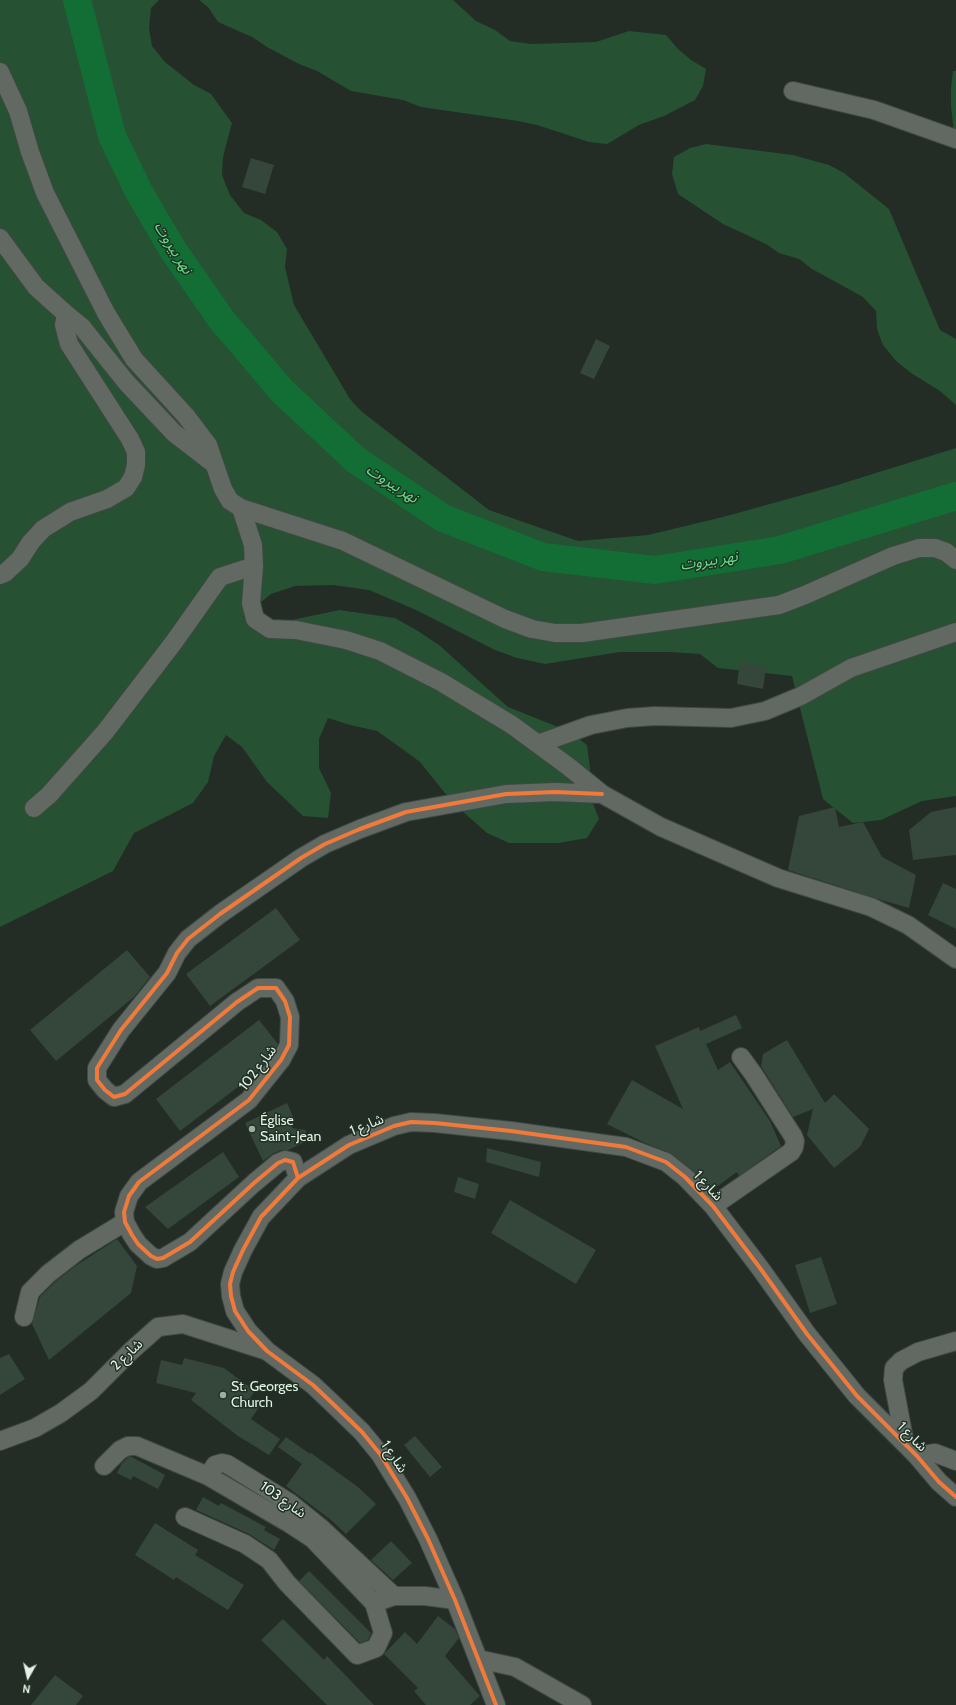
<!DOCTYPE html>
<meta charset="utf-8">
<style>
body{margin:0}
#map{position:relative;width:956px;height:1705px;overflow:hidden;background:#232d25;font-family:Cabin,sans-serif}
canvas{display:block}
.north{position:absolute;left:8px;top:1657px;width:40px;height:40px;-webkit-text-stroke:3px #1f3123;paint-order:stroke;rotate:188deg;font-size:11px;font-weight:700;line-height:16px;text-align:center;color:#e5f1e7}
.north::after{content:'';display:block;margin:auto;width:14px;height:18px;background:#e5f1e7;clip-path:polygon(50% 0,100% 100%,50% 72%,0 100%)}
</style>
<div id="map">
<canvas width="956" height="1705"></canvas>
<div class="north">N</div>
</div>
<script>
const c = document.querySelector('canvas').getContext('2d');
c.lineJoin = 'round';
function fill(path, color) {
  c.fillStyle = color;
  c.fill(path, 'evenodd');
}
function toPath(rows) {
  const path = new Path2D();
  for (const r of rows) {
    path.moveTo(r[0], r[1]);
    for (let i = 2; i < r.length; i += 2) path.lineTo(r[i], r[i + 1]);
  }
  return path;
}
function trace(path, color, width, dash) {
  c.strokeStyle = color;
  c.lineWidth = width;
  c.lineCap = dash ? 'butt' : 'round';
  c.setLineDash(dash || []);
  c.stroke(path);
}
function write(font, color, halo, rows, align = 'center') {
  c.font = font + ' Cabin,"Noto Sans Arabic",sans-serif';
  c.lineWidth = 3;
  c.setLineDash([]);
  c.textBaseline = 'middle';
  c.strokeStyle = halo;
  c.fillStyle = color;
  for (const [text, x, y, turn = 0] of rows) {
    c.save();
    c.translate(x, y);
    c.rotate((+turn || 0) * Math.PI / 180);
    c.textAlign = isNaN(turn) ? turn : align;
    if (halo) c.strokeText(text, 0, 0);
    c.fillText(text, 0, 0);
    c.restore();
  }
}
const green = toPath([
 [0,0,159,0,151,8,149,28,152,46,165,62,194,85,211,94,232,123,223,157,222,175,230,195,244,213,261,220,277,232,287,249,285,267,294,305,350,399,361,411,489,510,578,541,648,535,723,517,831,487,956,448,956,796,922,801,881,820,853,823,823,799,792,676,718,668,700,654,670,652,620,652,545,664,517,658,495,650,416,610,369,590,333,585,295,586,271,594,243,617,268,628,292,620,339,610,395,618,418,631,439,645,508,707,568,731,587,745,590,768,591,798,599,819,587,838,559,843,509,843,487,833,453,803,420,762,401,748,377,731,350,725,328,718,319,739,319,768,331,793,328,818,303,816,267,782,242,747,226,735,214,756,208,782,193,803,134,833,113,871,0,927],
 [199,0,453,0,476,21,495,30,510,41,531,44,596,42,629,31,666,35,678,49,691,60,706,69,703,86,695,100,664,116,639,125,607,144,589,142,537,125,518,121,421,107,403,100,351,91,317,71,299,64,267,47,252,37,218,22,208,7],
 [953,71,956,71,956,150,951,106,951,88],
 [706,144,793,155,829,165,844,173,889,209,940,330,956,339,956,405,940,391,911,373,896,361,883,345,877,329,876,311,863,297,812,269,799,259,779,253,766,244,723,224,678,194,672,174,674,157,690,148]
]);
const river = toPath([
 [77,0,112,136,139,192,173,250,221,319,282,391,356,460,443,518,543,557,655,570,780,550,956,496]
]);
const building = toPath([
 [251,158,274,165,265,194,242,187],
 [596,339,610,346,594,379,580,373],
 [740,662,766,666,763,689,737,684],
 [835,807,839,827,863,822,882,857,916,875,909,908,881,900,788,870,799,816],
 [956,807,956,855,913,860,909,830,931,812],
 [943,883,956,889,956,929,928,915],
 [276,908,300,940,210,1006,186,974],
 [127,950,150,977,134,997,56,1061,30,1030],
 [736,1015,742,1028,706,1044,718,1070,730,1062,770,1121,781,1146,739,1176,737,1172,712,1190,692,1170,672,1154,645,1143,607,1124,632,1080,683,1109,655,1046,699,1027,700,1031],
 [259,1020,278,1044,272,1054,259,1071,180,1131,156,1099],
 [787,1040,825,1103,834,1094,869,1129,860,1147,834,1168,807,1135,813,1109,793,1117,761,1066,763,1054],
 [287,1103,294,1119,292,1128,306,1130,305,1142,288,1150,281,1150,274,1153,263,1161,245,1123],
 [487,1148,541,1162,539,1177,486,1162],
 [223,1152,239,1177,168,1229,145,1207],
 [458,1177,479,1184,475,1199,454,1192],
 [510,1200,596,1250,576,1284,491,1233],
 [117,1239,137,1266,131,1293,49,1360,32,1324,40,1297,55,1282,74,1267],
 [821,1257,837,1304,810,1313,795,1265],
 [9,1354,25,1379,0,1395,0,1358],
 [184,1358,224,1368,255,1391,250,1398,260,1406,251,1419,280,1439,269,1455,238,1436,191,1400,196,1393,156,1383,161,1360,182,1365],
 [415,1436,442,1467,430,1477,404,1445],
 [286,1437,310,1454,311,1453,358,1487,376,1504,346,1534,331,1520,286,1486,302,1464,278,1447],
 [130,1456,165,1475,158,1489,133,1476,131,1480,117,1473,122,1463],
 [203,1497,219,1506,221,1503,266,1527,264,1530,280,1539,274,1550,249,1534,196,1510],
 [155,1523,198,1550,195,1555,244,1585,228,1610,176,1577,174,1580,135,1555],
 [391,1541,412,1563,393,1580,371,1560],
 [309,1571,371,1633,368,1640,360,1643,299,1581],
 [438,1616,455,1629,459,1638,445,1656,480,1696,470,1705,426,1705,414,1691,418,1688,384,1654,405,1632,417,1644],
 [283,1619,324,1660,327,1656,374,1705,327,1705,261,1640],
 [55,1675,83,1696,76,1705,31,1705]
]);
const minor = toPath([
 [0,72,18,111,30,152,45,193,106,313,134,359,186,416,208,445,223,489,230,501,241,508,343,541,505,619,532,629,555,633,582,633,779,605,805,595,893,556,919,548,935,548,946,552,956,560],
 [793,91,874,110,956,139],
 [0,238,36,287,66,314,82,327,126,382,174,433,213,463],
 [241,508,253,545,254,566,251,603,255,619,270,629,296,630,346,640,380,651,441,682,512,725,569,767,602,794,661,827,778,878,871,907,908,925,956,959],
 [0,575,5,573,20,559,31,542,43,529,70,512,107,499,126,488,133,477,136,465,136,452,130,439,69,344,64,325,66,314],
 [538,744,591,725,627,718,655,716,731,718,765,711,801,696,851,668,956,632],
 [34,808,49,795,105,732,174,642,220,577,254,566],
 [298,1178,293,1162,285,1160,278,1163,254,1183,190,1242,163,1258,157,1259,151,1256,138,1244,132,1235,125,1222,124,1212,129,1196,139,1182,249,1100,281,1060,289,1045,290,1017,285,1001,276,988,258,988,237,1002,125,1094,114,1097,105,1090,97,1080,97,1068,121,1030,167,973,177,953,188,939,220,914,301,858,325,844,360,829,406,812,506,794,555,792,602,794],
 [713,1206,791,1152,794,1147,795,1141,793,1136,754,1075,741,1057],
 [24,1317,30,1292,48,1274,79,1250,125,1222],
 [0,1441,35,1428,61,1413,91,1391,131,1351,158,1327,183,1324,267,1351],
 [905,1444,893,1380,894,1368,901,1361,918,1352,956,1341],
 [917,1456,935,1453,956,1461],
 [104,1466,120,1450,128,1446,137,1446,208,1476,287,1522,313,1539,374,1603,394,1596,425,1596,455,1600],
 [208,1476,215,1465,222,1463,227,1464,290,1503,321,1528,394,1596],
 [185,1517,245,1544,269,1560,287,1583,357,1655,376,1648,383,1633,374,1603],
 [478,1659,515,1667,582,1705],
 [496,1705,455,1600,428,1539,407,1498,380,1454,362,1432,331,1402,313,1385,267,1351,248,1331,235,1311,231,1296,230,1284,233,1272,243,1250,261,1217,298,1178,349,1145,394,1126,411,1122,435,1123,511,1131,626,1147,666,1162,685,1177,713,1206,760,1268,807,1334,857,1396,917,1456,939,1482,956,1497]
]);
const cycleway = toPath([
 [298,1178,293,1162,285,1160,278,1163,254,1183,190,1242,163,1258,157,1259,151,1256,138,1244,132,1235,125,1222,124,1212,129,1196,139,1182,249,1100,281,1060,289,1045,290,1017,285,1001,276,988,258,988,237,1002,125,1094,114,1097,105,1090,97,1080,97,1068,121,1030,167,973,177,953,188,939,220,914,301,858,325,844,360,829,406,812,506,794,555,792,602,794],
 [496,1705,455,1600,428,1539,407,1498,380,1454,362,1432,331,1402,313,1385,267,1351,248,1331,235,1311,231,1296,230,1284,233,1272,243,1250,261,1217,298,1178,349,1145,394,1126,411,1122,435,1123,511,1131,626,1147,666,1162,685,1177,713,1206,760,1268,807,1334,857,1396,917,1456,939,1482,956,1497]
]);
const markers = [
 [252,1129,4,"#a1aca3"],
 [223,1395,4,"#a1aca3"]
];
const streetNames = [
 ["شارع 102",258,1068,-53],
 ["شارع 1",367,1125,-22],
 ["شارع 1",708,1186,47],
 ["شارع 2",127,1355,-44],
 ["شارع 1",912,1437,45],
 ["شارع 1",394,1457,56],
 ["شارع 103",283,1500,35]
];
const poiNames = [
 ["Église",260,1121],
 ["Saint-Jean",260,1137],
 ["St. Georges",231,1387],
 ["Church",231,1403]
];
const waterNames = [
 ["نهر بيروت",173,248,58],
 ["نهر بيروت",392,484,33],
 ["نهر بيروت",709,561,-9]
];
fill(green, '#265132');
trace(river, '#136e36', 28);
fill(building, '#34473a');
trace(minor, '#404942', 20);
trace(minor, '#626963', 18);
trace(cycleway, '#f17a3a', 4);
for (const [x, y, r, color] of markers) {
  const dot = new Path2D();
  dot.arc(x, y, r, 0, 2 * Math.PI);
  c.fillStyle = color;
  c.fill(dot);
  trace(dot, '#1f3123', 1.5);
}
write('14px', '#e5f1e7', '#1f3123', streetNames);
write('14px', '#e5f1e7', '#1f3123', poiNames, 'left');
write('italic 15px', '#69dc8a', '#1f3123', waterNames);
</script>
